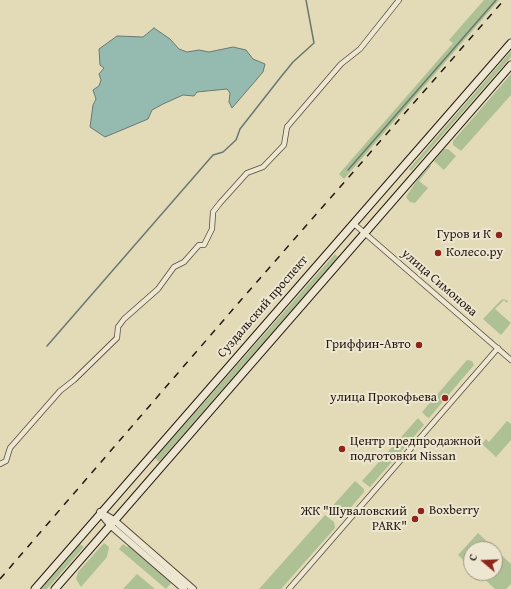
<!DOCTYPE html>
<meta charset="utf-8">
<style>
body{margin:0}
#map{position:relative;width:511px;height:589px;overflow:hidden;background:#e3dab8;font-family:"Gentium Book Plus",serif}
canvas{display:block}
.north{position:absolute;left:463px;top:541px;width:40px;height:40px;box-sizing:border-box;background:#ede7d1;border:1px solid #9e9485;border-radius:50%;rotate:289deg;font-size:11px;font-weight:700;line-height:16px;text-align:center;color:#271812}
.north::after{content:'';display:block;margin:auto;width:14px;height:18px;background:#8f2418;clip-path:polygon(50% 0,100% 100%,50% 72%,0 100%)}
</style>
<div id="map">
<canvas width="511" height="589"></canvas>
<div class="north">С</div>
</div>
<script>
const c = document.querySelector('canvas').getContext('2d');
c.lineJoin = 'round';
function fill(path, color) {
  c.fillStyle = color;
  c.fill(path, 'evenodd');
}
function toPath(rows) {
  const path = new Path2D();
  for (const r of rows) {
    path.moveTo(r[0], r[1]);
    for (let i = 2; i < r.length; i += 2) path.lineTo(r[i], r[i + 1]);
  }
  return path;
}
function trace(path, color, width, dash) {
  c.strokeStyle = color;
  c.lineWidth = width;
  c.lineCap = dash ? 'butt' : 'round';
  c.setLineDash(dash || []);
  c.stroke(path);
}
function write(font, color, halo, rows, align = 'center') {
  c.font = font + ' "Gentium Book Plus",serif';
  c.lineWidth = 4;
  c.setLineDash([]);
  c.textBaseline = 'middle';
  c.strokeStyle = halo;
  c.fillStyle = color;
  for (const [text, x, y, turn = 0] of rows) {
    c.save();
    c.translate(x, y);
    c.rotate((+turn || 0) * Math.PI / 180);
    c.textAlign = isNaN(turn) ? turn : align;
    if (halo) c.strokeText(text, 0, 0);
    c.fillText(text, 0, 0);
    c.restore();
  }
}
const green = toPath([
 [484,0,499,0,344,179,339,174,453,43,449,40],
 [511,51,511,57,411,171,409,169],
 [511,74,511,95,461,151,453,145,453,141],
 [444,149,448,149,456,156,444,170,434,161],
 [430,165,431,166,419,181,428,188,415,203,410,202,406,197,417,180],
 [335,254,338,257,159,462,155,458],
 [504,299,508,301,507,303,504,300,495,309,511,323,501,335,483,319,501,300],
 [467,360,472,361,474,365,429,418,427,417,422,412],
 [418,418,424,425,370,487,367,485,362,481],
 [507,421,511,424,511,440,496,457,482,444,486,439,489,442],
 [355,481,364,489,364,492,342,518,338,518,329,510],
 [325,515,334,522,335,528,281,589,259,589],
 [478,533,495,549,471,549,471,567,458,555],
 [104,543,109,547,107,557,81,587,76,579,78,572],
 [80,544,84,547,47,589,41,589],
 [123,544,127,547,129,545,172,582,166,589,119,549],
 [495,549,511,564,511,584,506,589,495,589,478,573,495,573],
 [137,574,155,589,123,589]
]);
const water = toPath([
 [154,28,170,39,179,49,187,52,199,50,209,52,233,47,246,50,253,59,265,64,263,72,232,108,229,102,230,93,227,89,197,92,194,96,183,95,163,104,152,110,148,119,105,137,90,127,93,105,96,99,93,90,99,86,101,80,99,74,104,68,100,65,99,49,117,36,143,37,154,28]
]);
const stream = toPath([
 [348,170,496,0],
 [47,346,213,155,223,152,236,140,240,129,280,78,293,62,314,43,306,0]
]);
const minor = toPath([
 [353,223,511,360],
 [0,464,6,461,10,448,60,391,74,380,117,338,118,327,124,319,158,289,174,267,184,262,199,245,204,245,212,229,213,212,220,203,247,173,263,167,284,145,287,127,341,64,360,49,399,0],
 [289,589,498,348]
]);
const tertiary = toPath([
 [100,512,114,520,193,589],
 [102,515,110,525,184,589]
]);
const secondary = toPath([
 [35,589,511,43],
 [55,589,511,65]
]);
const rail = toPath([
 [0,579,241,300,504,0]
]);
const markers = [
 [499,235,4,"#8f2418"],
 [438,253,4,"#8f2418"],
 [419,345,4,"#8f2418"],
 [445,398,4,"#8f2418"],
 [342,449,4,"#8f2418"],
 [421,511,4,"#8f2418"],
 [415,519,4,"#8f2418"]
];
const poiNames = [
 ["Гуров и К",491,235],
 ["Колесо.ру",446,253,"left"],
 ["Гриффин-Авто",411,345],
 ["улица Прокофьева",437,398],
 ["Центр предпродажной",350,442,"left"],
 ["подготовки Nissan",350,457,"left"],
 ["Boxberry",429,511,"left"],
 ["ЖК \"Шуваловский",407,512],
 ["PARK\"",407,527]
];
const streetNames = [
 ["улица Симонова",439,283,41],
 ["Суздальский проспект",263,307,-49]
];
fill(green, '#adc194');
fill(water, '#95bab0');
trace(water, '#697971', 1);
trace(stream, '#697971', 1.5);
trace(minor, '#56483c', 6);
trace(tertiary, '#56483c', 8);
trace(secondary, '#271812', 9);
trace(minor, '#ede7d1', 4.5);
trace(tertiary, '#ede7d1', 6);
trace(secondary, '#ede7d1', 7);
trace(rail, '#271812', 1.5, [7, 7]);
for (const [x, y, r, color] of markers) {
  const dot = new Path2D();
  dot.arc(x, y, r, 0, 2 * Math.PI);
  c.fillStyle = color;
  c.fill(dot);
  trace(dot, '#ede7d1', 1.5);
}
write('13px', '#271812', '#ede7d1', poiNames, 'right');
write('13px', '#271812', '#ede7d1', streetNames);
</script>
